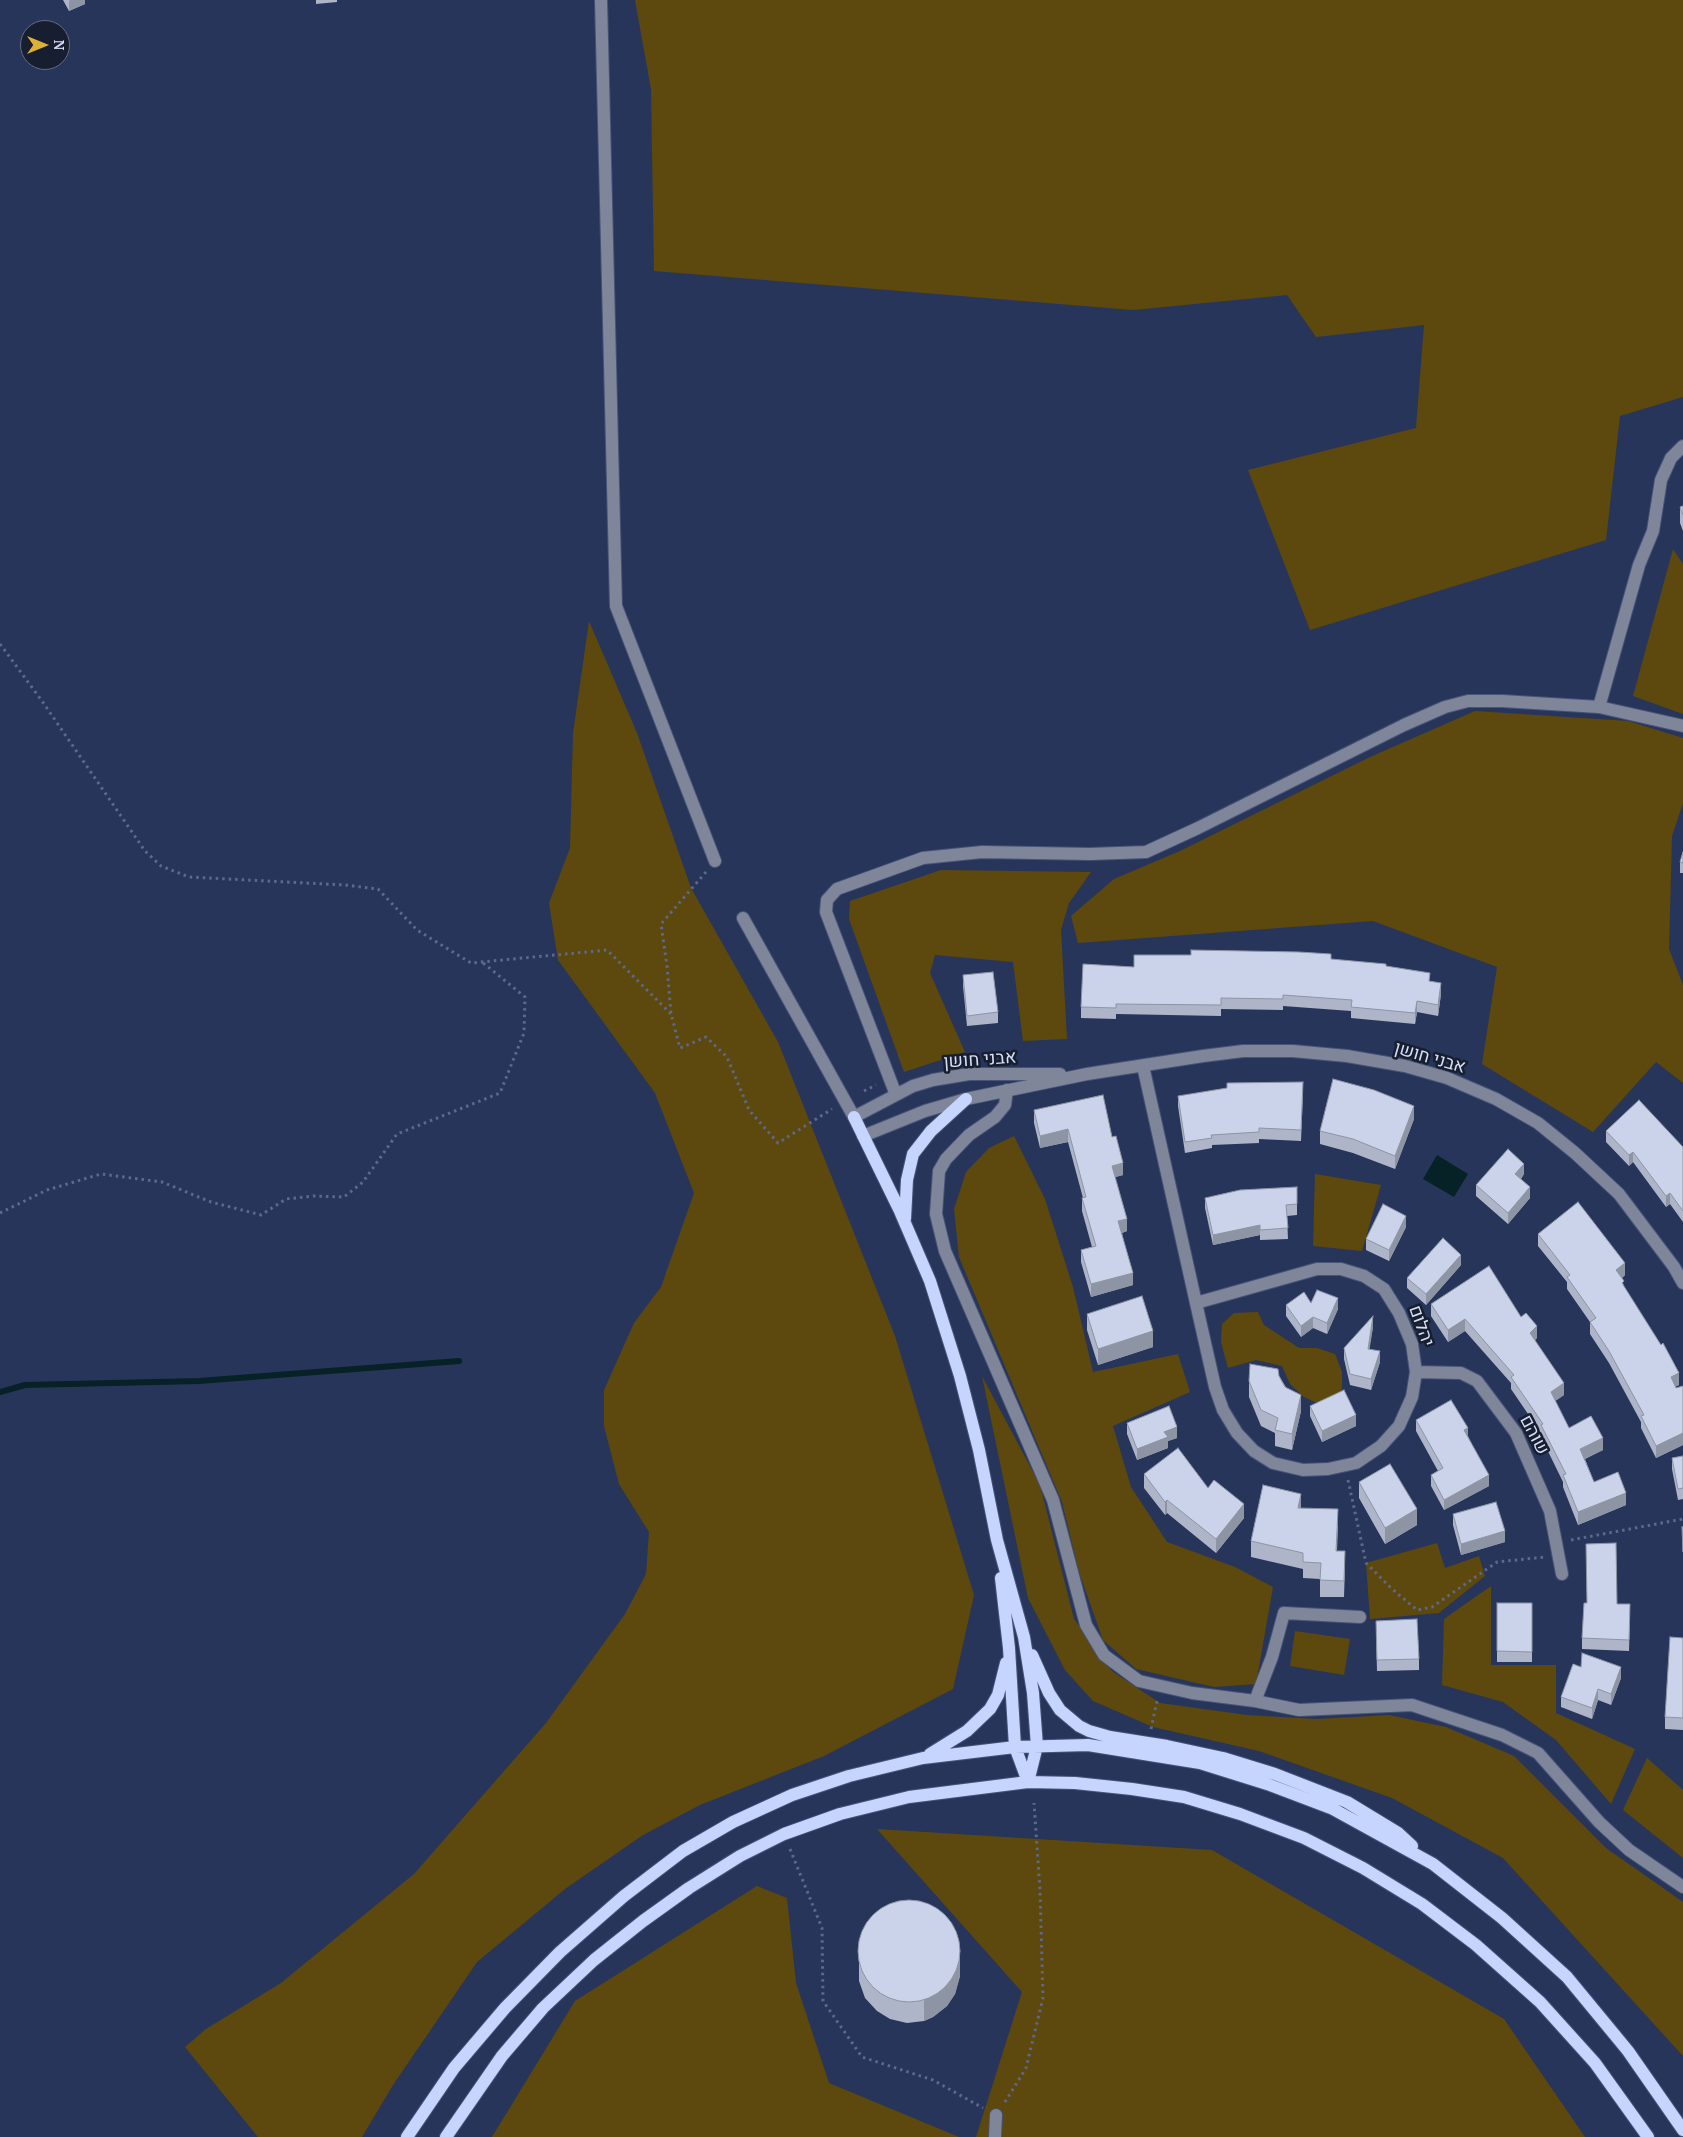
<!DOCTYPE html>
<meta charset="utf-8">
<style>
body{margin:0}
#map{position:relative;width:1683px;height:2137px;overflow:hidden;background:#28355b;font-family:"PT Serif",serif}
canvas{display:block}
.north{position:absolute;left:20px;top:20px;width:50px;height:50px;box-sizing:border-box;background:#171e2f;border:1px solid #636b7f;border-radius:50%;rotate:90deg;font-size:14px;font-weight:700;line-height:20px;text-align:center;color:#d4def6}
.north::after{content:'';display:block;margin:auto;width:18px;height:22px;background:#ddb133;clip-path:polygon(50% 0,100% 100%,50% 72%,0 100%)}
</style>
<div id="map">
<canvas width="1683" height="2137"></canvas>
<div class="north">N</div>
</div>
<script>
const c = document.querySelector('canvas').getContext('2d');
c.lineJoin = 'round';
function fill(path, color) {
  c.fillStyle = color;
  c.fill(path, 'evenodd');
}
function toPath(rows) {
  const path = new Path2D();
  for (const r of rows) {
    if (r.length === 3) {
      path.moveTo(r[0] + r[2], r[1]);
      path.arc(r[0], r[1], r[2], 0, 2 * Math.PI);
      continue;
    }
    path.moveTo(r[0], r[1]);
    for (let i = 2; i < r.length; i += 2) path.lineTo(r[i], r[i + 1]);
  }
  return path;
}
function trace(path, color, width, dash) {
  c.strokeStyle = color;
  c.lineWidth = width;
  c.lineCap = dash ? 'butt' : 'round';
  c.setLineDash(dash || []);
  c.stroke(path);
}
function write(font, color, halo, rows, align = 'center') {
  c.font = font + ' "PT Serif",Heebo,serif';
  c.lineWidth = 5;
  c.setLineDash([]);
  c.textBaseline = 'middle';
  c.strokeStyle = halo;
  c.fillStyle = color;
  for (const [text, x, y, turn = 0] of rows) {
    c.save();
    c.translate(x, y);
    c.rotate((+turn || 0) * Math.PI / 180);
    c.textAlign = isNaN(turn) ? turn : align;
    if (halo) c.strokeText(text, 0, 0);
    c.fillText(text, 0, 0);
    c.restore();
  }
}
const green = toPath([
 [635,0,1683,0,1683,397,1620,416,1606,540,1310,630,1248,470,1416,428,1424,325,1316,337,1287,295,1133,310,654,271,651,89],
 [1673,549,1683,564,1683,714,1633,696],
 [589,621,637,733,691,888,778,1042,895,1336,974,1595,953,1689,824,1756,700,1805,643,1835,565,1889,477,1962,393,2085,362,2137,258,2137,185,2047,206,2029,281,1983,414,1874,546,1723,625,1614,646,1574,649,1532,619,1484,604,1426,604,1390,634,1323,661,1287,694,1193,655,1093,558,960,549,903,570,848,573,733],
 [1475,711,1628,721,1683,738,1683,803,1672,836,1669,949,1683,985,1683,1083,1656,1062,1593,1132,1482,1064,1497,967,1373,921,1078,943,1071,916,1114,879,1180,851,1370,757],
 [941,870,1091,872,1069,903,1061,930,1067,1039,1023,1041,1013,962,935,955,930,973,965,1052,904,1072,849,919,850,901],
 [1014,1136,1045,1199,1073,1287,1093,1372,1178,1354,1190,1392,1113,1426,1131,1487,1167,1542,1235,1567,1273,1587,1256,1684,1214,1687,1136,1669,1103,1640,1079,1572,1062,1502,959,1257,954,1209,966,1172,989,1148],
 [1315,1174,1381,1185,1362,1251,1313,1246],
 [1258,1312,1264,1325,1299,1348,1317,1348,1335,1354,1342,1372,1342,1390,1332,1399,1317,1403,1304,1397,1290,1384,1282,1366,1256,1360,1228,1368,1221,1342,1222,1324,1234,1313],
 [982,1376,1040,1485,1074,1619,1112,1671,1160,1703,1247,1715,1317,1719,1389,1715,1446,1727,1514,1756,1606,1848,1683,1902,1683,2056,1503,1858,1392,1798,1259,1751,1153,1727,1093,1701,1065,1670,1028,1598],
 [1437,1543,1445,1568,1479,1556,1485,1576,1439,1613,1370,1619,1366,1563],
 [1491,1586,1491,1665,1556,1665,1556,1713,1635,1749,1611,1804,1556,1740,1503,1702,1442,1685,1444,1619],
 [1295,1631,1350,1639,1344,1675,1290,1666],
 [1647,1758,1683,1790,1683,1858,1623,1810],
 [877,1829,1212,1850,1504,2019,1585,2137,976,2137,1022,1992],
 [757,1886,787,1898,796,1983,829,2083,959,2137,492,2137,575,2001]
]);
const water = toPath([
 [1437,1155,1468,1174,1454,1197,1423,1179]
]);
const stream = toPath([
 [0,1392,25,1385,199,1381,459,1361]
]);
const path = toPath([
 [0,644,42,701,145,851,161,866,189,877,345,885,378,889,417,930,471,963,607,950,671,1014],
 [706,872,661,924,667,966,671,1014,680,1048,706,1037,727,1057,749,1110,778,1143,832,1109],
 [864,1091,876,1085],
 [0,1213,47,1190,101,1174,162,1182,211,1202,261,1215,286,1199,313,1196,344,1197,363,1182,397,1134,500,1093,524,1033,525,997,482,962],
 [1348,1480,1366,1563,1391,1588,1417,1610,1432,1607,1497,1562,1545,1557],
 [1571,1540,1683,1519],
 [1151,1729,1157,1701],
 [790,1849,822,1928,823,2001,862,2057,933,2080,983,2108],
 [1005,2102,1026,2068,1043,1998,1040,1890,1034,1803]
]);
const minor = toPath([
 [601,0,616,606,715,861],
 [1599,707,1639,565,1653,531,1661,480,1671,458,1683,446],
 [743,918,854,1117,913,1086,933,1080,969,1074,1060,1074],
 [1143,1066,1196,1303,1215,1387,1223,1410,1237,1433,1254,1451,1273,1463,1303,1470,1328,1469,1356,1463,1381,1446,1399,1426,1412,1397,1416,1372,1412,1344,1399,1313,1384,1289,1364,1276,1341,1269,1317,1269,1196,1303],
 [1007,1090,1005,1105,995,1117,969,1135,946,1159,939,1171,936,1214,945,1251,1053,1500,1086,1625,1104,1655,1139,1681,1192,1693,1255,1701,1299,1710,1412,1705,1502,1735,1538,1753,1599,1822,1629,1850,1683,1887],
 [896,1095,826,912,827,900,837,889,923,858,982,852,1090,854,1146,852,1198,828,1404,725,1445,707,1468,701,1502,701,1599,707,1683,726],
 [863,1136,925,1111,966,1099,1087,1074,1203,1056,1243,1051,1293,1051,1347,1056,1405,1066,1447,1078,1496,1099,1538,1123,1575,1153,1619,1194,1674,1267,1683,1283],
 [1416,1372,1461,1373,1477,1381,1516,1433,1550,1511,1562,1574],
 [1255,1701,1272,1657,1284,1613,1360,1617],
 [995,2137,996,2115]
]);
const major = toPath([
 [854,1117,899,1209,930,1281,960,1376,979,1450,997,1540,1024,1637,1033,1693,1037,1746,1028,1782],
 [905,1219,907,1180,913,1154,931,1131,966,1099],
 [1001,1578,1009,1648,1015,1747,1028,1782],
 [1032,1655,1049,1693,1060,1710,1079,1726,1089,1731,1110,1737,1167,1746,1223,1758,1275,1774,1347,1802,1398,1833,1412,1846],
 [930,1754,967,1731,990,1709,998,1695,1006,1663],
 [407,2137,454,2068,505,2008,560,1952,624,1896,683,1851,733,1822,792,1795,849,1776,923,1758,1015,1747,1088,1745,1200,1763,1267,1784,1333,1809,1433,1864,1502,1918,1567,1977,1628,2051,1683,2130],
 [446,2137,502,2056,543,2008,594,1960,643,1921,689,1888,740,1856,784,1834,840,1814,909,1797,1028,1782,1075,1783,1132,1789,1184,1797,1240,1814,1304,1838,1363,1868,1422,1904,1476,1945,1540,2002,1595,2063,1648,2137]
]);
const wall = toPath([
 [63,0,85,0,85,4,69,11],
 [316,0,337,0,337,2,316,4],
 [1683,506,1683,531,1680,523,1680,507],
 [1683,852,1683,873,1680,873,1680,862],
 [1331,959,1386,966,1430,982,1441,994,1438,1016,1417,1012,1415,1024,1351,1018,1351,1011,1283,1006,1283,1010,1221,1009,1221,1016,1116,1014,1116,1019,1081,1018,1081,1007,1134,967],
 [963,975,998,1012,998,1023,967,1026,963,986],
 [1303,1092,1301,1141,1259,1139,1259,1143,1212,1145,1212,1148,1185,1153,1178,1106,1178,1096],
 [1034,1110,1112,1137,1123,1175,1115,1177,1127,1231,1122,1233,1133,1285,1091,1297,1081,1262,1081,1250,1092,1247,1082,1211,1082,1198,1083,1198,1068,1142,1040,1148,1034,1123],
 [1414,1119,1395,1169,1353,1153,1320,1144,1320,1131],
 [1606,1131,1683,1147,1683,1222,1670,1204,1666,1207,1633,1162,1629,1166,1606,1142],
 [1524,1174,1521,1179,1530,1198,1508,1224,1476,1196,1476,1185],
 [1205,1198,1297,1204,1297,1215,1287,1216,1288,1239,1260,1240,1260,1235,1213,1245,1205,1208],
 [1406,1227,1389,1261,1366,1250,1366,1239],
 [1538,1234,1625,1275,1622,1278,1624,1287,1679,1385,1676,1386,1676,1388,1683,1386,1683,1445,1656,1458,1641,1428,1641,1422,1609,1363,1590,1334,1590,1322,1567,1289,1567,1282,1538,1246],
 [1461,1265,1426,1305,1407,1288,1407,1278],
 [1311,1303,1338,1309,1327,1334,1313,1328,1301,1337,1286,1316,1286,1305],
 [1431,1304,1521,1317,1537,1338,1535,1340,1564,1395,1555,1401,1569,1428,1603,1450,1585,1459,1594,1482,1626,1505,1578,1525,1563,1487,1563,1482,1541,1437,1541,1433,1511,1389,1511,1383,1465,1331,1448,1342,1431,1316],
 [1087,1314,1153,1347,1098,1365,1087,1330],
 [1373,1327,1369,1349,1380,1362,1371,1390,1350,1385,1344,1359,1344,1348],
 [1279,1376,1301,1411,1292,1450,1275,1446,1275,1433,1261,1426,1249,1397,1249,1381],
 [1310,1406,1356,1426,1322,1442,1310,1416],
 [1416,1420,1468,1436,1489,1486,1444,1510,1431,1486,1431,1475,1438,1471,1416,1431],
 [1127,1423,1177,1438,1168,1441,1168,1448,1137,1460,1127,1434],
 [1683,1456,1683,1499,1678,1500,1672,1469,1672,1458],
 [1144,1474,1208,1488,1244,1518,1216,1553,1167,1513,1165,1515,1144,1488],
 [1359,1482,1417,1525,1385,1544,1359,1498],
 [1301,1508,1338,1525,1337,1551,1345,1567,1344,1597,1320,1597,1320,1579,1303,1578,1303,1569,1251,1557,1251,1541],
 [1453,1514,1505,1542,1461,1555,1453,1525],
 [1497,1603,1532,1603,1532,1662,1497,1662],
 [1617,1604,1630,1615,1629,1651,1582,1649,1582,1638],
 [1376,1631,1419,1659,1419,1670,1377,1671],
 [1683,1638,1683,1730,1665,1729,1665,1717],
 [1581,1667,1621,1678,1611,1705,1598,1700,1592,1719,1561,1707,1561,1697],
 [859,1960,960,1976,955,1994,947,2006,933,2017,924,2021,907,2023,890,2019,877,2011,865,1998,859,1981]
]);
const shadedWall = toPath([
 [70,0,85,0,85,4,69,11,69,1],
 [1441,983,1441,994,1438,1016,1438,1005],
 [1417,1001,1417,1012,1415,1024,1415,1013],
 [1414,1106,1414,1119,1395,1169,1395,1156],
 [1068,1129,1068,1142,1040,1148,1040,1136],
 [1633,1152,1633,1162,1629,1166,1629,1155],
 [1123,1163,1123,1175,1112,1178,1112,1166],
 [1524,1164,1524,1174,1515,1185,1515,1174],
 [1530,1187,1530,1198,1508,1224,1508,1213],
 [1670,1193,1670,1204,1666,1207,1666,1196],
 [1406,1216,1406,1227,1389,1261,1389,1250],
 [1127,1219,1127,1231,1118,1234,1118,1221],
 [1260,1225,1260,1235,1213,1245,1213,1235],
 [1461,1255,1461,1265,1426,1305,1426,1294],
 [1625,1263,1625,1275,1616,1282,1616,1270],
 [1133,1273,1133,1285,1091,1297,1091,1284],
 [1338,1298,1338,1309,1327,1334,1327,1323],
 [1373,1316,1373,1327,1368,1360,1368,1349],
 [1313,1317,1313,1328,1301,1337,1301,1326],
 [1465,1319,1465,1331,1448,1342,1448,1330],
 [1537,1326,1537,1338,1530,1345,1530,1333],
 [1153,1331,1153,1347,1098,1365,1098,1349],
 [1380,1351,1380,1362,1371,1390,1371,1379],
 [1679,1373,1679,1385,1671,1389,1671,1377],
 [1564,1383,1564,1395,1551,1404,1551,1392],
 [1301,1395,1301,1411,1292,1450,1292,1434],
 [1356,1415,1356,1426,1322,1442,1322,1431],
 [1177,1427,1177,1438,1168,1441,1168,1448,1137,1460,1137,1449,1164,1432],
 [1468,1428,1468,1439,1464,1430],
 [1683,1433,1683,1445,1656,1458,1656,1446],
 [1603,1438,1603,1450,1580,1461,1580,1449],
 [1489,1475,1489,1486,1444,1510,1444,1500],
 [1626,1493,1626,1505,1578,1525,1578,1512],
 [1301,1494,1301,1510,1298,1508],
 [1167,1500,1167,1513,1165,1515,1165,1502],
 [1244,1504,1244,1518,1216,1553,1216,1539],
 [1417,1509,1417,1525,1385,1544,1385,1528],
 [1505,1531,1505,1542,1461,1555,1461,1544],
 [1621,1667,1621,1678,1611,1705,1611,1694],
 [1598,1689,1598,1700,1592,1719,1592,1708],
 [960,1955,960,1976,955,1994,947,2006,933,2017,924,2021,924,1999]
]);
const building = toPath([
 [1683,506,1683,515,1680,507,1683,506],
 [1683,852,1683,863,1680,862,1683,852],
 [1191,950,1299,952,1331,954,1331,959,1386,964,1386,966,1430,973,1429,981,1441,983,1438,1005,1417,1001,1415,1013,1351,1007,1352,1000,1283,995,1283,999,1221,998,1221,1005,1116,1004,1116,1008,1081,1007,1083,964,1134,967,1134,955,1191,955,1191,950],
 [993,972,998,1012,967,1016,963,975,993,972],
 [1333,1079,1374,1090,1414,1106,1395,1156,1353,1139,1320,1131,1333,1079],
 [1303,1082,1301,1130,1259,1128,1259,1132,1211,1135,1212,1138,1185,1142,1178,1096,1227,1088,1227,1083,1303,1082],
 [1103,1095,1112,1137,1116,1136,1123,1163,1112,1166,1127,1219,1118,1221,1133,1273,1091,1284,1081,1250,1096,1246,1082,1198,1086,1197,1068,1129,1040,1136,1034,1110,1103,1095],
 [1639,1100,1683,1147,1683,1211,1670,1193,1666,1196,1633,1152,1629,1155,1606,1131,1639,1100],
 [1508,1149,1524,1164,1515,1174,1530,1187,1508,1213,1476,1185,1508,1149],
 [1297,1187,1297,1204,1286,1205,1288,1228,1260,1230,1260,1225,1213,1235,1205,1198,1240,1190,1297,1187],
 [1578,1202,1625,1263,1616,1270,1624,1281,1622,1283,1661,1345,1663,1343,1679,1373,1671,1377,1676,1388,1683,1386,1683,1433,1656,1446,1641,1416,1644,1415,1609,1351,1590,1322,1596,1318,1567,1277,1570,1275,1538,1234,1578,1202],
 [1383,1204,1406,1216,1389,1250,1366,1239,1383,1204],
 [1443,1238,1461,1255,1426,1294,1407,1278,1443,1238],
 [1489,1266,1521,1317,1526,1313,1537,1326,1530,1333,1564,1383,1551,1392,1569,1428,1591,1416,1603,1438,1580,1449,1594,1482,1618,1472,1626,1493,1578,1512,1563,1475,1566,1474,1541,1425,1543,1424,1511,1377,1514,1375,1465,1319,1448,1330,1431,1304,1489,1266],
 [1317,1290,1338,1298,1327,1323,1313,1317,1301,1326,1286,1305,1304,1292,1311,1303,1317,1290],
 [1142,1296,1153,1331,1098,1349,1087,1314,1142,1296],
 [1373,1316,1368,1349,1380,1351,1371,1379,1350,1374,1344,1348,1373,1316],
 [1250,1364,1278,1369,1279,1376,1285,1387,1301,1395,1292,1434,1275,1430,1278,1418,1261,1410,1249,1381,1250,1364],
 [1344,1390,1356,1415,1322,1431,1310,1406,1344,1390],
 [1451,1400,1468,1428,1464,1430,1489,1475,1444,1500,1431,1475,1443,1468,1416,1420,1451,1400],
 [1169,1406,1177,1427,1164,1432,1168,1437,1137,1449,1127,1423,1169,1406],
 [1178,1448,1208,1488,1214,1480,1244,1504,1216,1539,1167,1500,1165,1502,1144,1474,1178,1448],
 [1683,1456,1683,1488,1678,1489,1672,1458,1683,1456],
 [1390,1464,1417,1509,1385,1528,1359,1482,1390,1464],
 [1263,1485,1301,1494,1298,1508,1338,1509,1336,1551,1345,1551,1344,1581,1320,1580,1321,1563,1303,1562,1303,1553,1251,1541,1263,1485],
 [1496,1502,1505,1531,1461,1544,1453,1514,1496,1502],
 [1682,1527,1683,1527,1683,1552,1682,1527],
 [1616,1543,1617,1604,1630,1604,1629,1640,1582,1638,1584,1603,1587,1603,1586,1544,1616,1543],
 [1497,1603,1532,1603,1532,1652,1497,1651,1497,1603],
 [1417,1619,1419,1659,1377,1660,1376,1621,1417,1619],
 [1670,1637,1683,1638,1683,1718,1665,1717,1670,1637],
 [1582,1653,1621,1667,1611,1694,1598,1689,1592,1708,1561,1697,1573,1664,1581,1667,1582,1653],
 [909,1951,51]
]);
const streetNames = [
 ["אבני חושן",1430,1058,16],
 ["אבני חושן",980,1060,-4],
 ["יהלום",1421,1326,70],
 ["שוהם",1534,1435,62]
];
fill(green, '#5d490d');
fill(water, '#062226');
trace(stream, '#062226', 6);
trace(minor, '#475377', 14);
trace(major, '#475377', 14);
trace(path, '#5d698b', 3, [2.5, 4]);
trace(minor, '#7f869a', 12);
trace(major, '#c5d5fe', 12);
fill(wall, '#aeb5c9');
fill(shadedWall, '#8d94a4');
fill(building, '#cad3ea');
trace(building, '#8d94a4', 1);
write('18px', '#d4def6', '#171e2f', streetNames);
</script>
